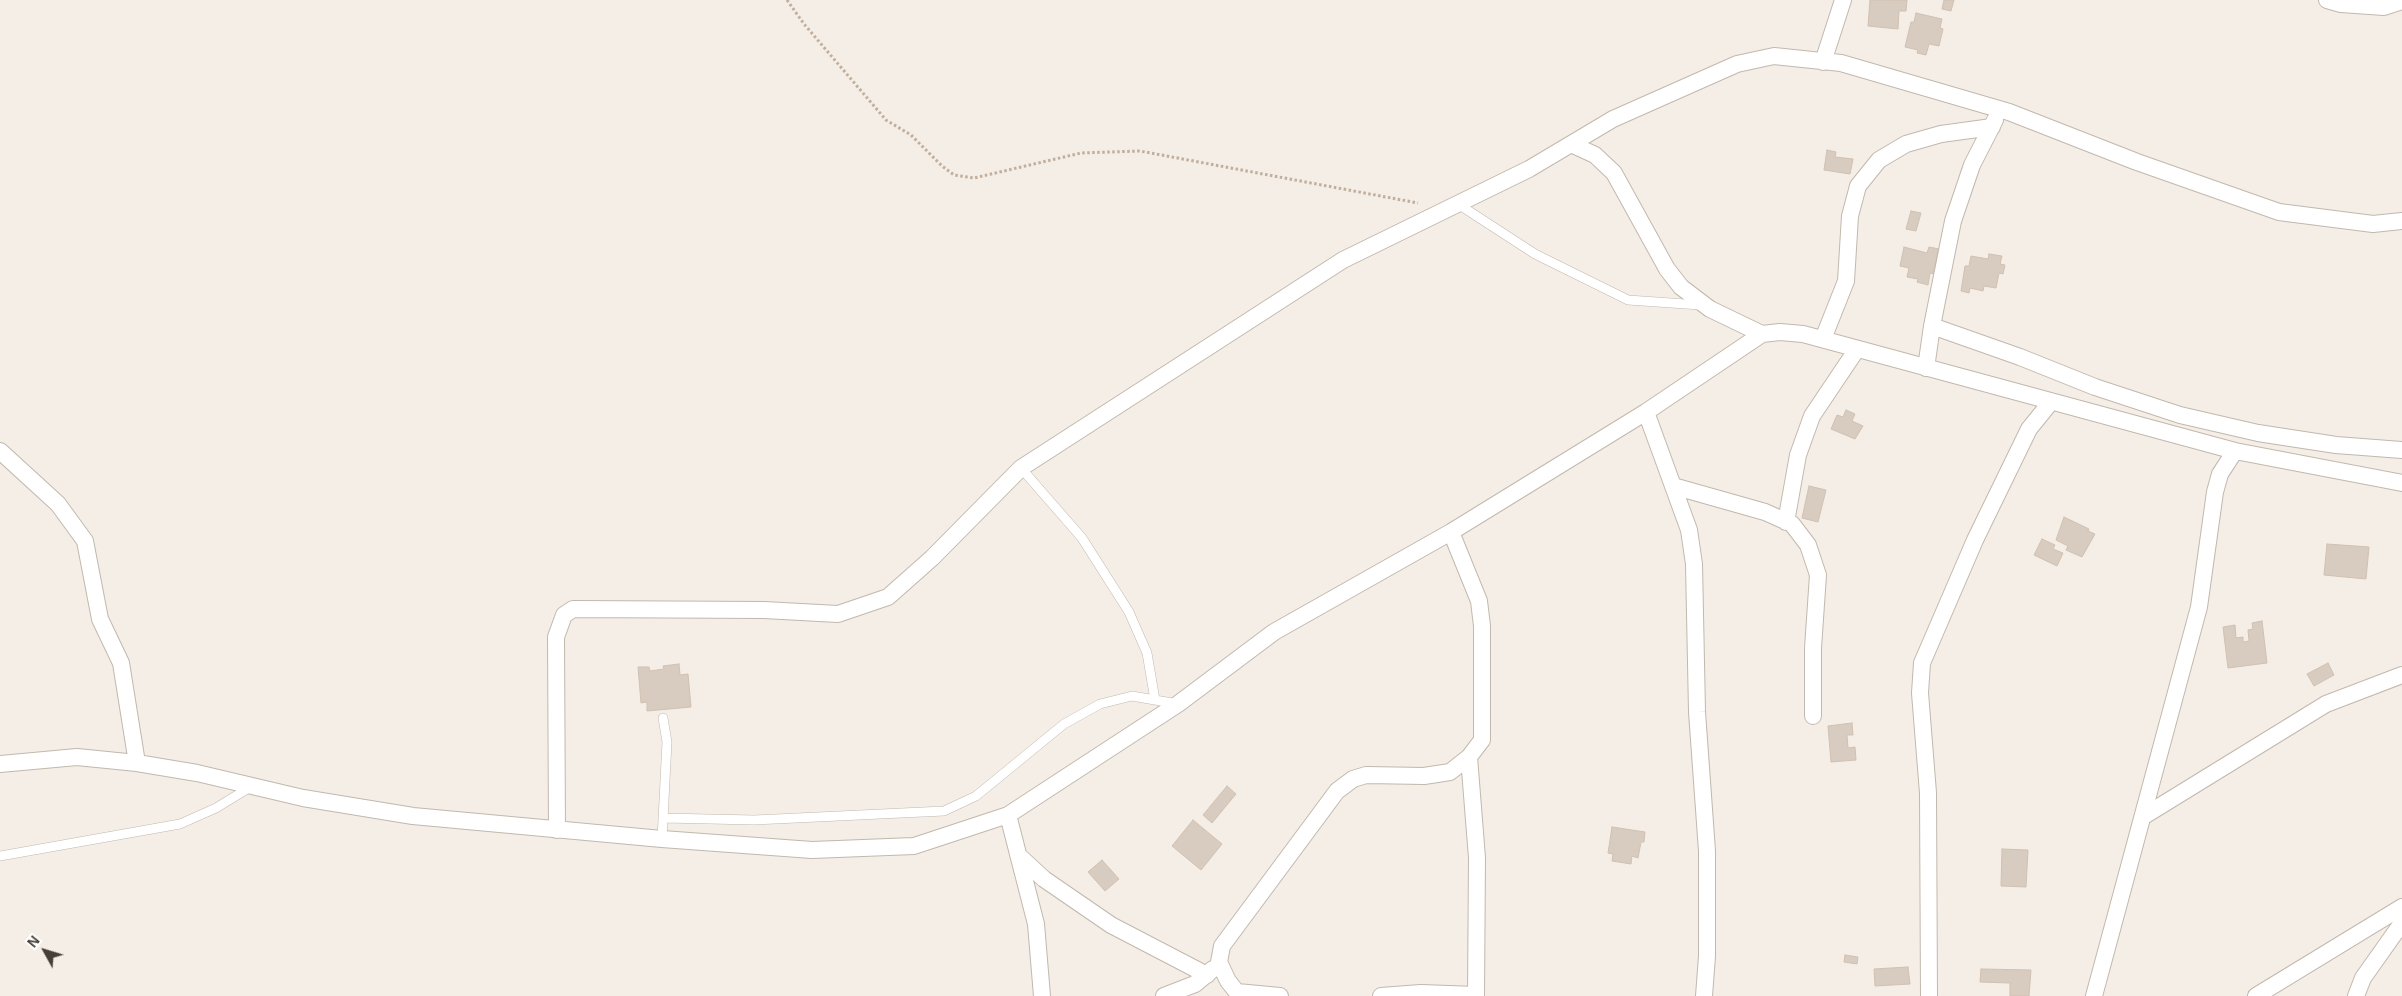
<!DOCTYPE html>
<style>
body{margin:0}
#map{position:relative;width:2402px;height:996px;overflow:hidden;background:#f4eee7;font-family:Helvetica,sans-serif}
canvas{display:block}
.north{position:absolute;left:20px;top:926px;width:50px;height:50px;-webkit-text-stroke:4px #fff;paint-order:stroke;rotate:309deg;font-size:14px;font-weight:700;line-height:20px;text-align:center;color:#473e36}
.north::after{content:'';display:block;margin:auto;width:18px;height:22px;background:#473e36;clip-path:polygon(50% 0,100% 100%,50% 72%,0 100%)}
</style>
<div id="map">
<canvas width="2402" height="996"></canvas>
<div class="north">N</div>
</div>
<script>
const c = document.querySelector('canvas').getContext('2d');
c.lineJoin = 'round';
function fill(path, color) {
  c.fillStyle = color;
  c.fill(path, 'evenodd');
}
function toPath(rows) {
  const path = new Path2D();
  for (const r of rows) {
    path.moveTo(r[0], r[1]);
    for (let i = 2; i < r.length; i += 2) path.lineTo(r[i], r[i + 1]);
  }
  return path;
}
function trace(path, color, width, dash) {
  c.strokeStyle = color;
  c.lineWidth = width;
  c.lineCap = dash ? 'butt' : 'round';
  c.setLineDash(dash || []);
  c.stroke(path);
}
const building = toPath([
 [1870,0,1907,0,1906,11,1899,11,1898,29,1868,26,1870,0],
 [1944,0,1954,0,1951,11,1942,9,1944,0],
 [1916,13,1942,19,1940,28,1943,29,1939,46,1929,44,1926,55,1917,53,1918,50,1905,47,1911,22,1914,22,1916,13],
 [1827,150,1836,152,1835,157,1853,159,1850,174,1824,170,1827,150],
 [1911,211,1921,213,1916,231,1906,229,1911,211],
 [1904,247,1927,253,1929,247,1939,249,1933,274,1930,273,1928,285,1917,282,1918,279,1907,277,1909,268,1900,266,1904,247],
 [1989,254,2002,256,2000,264,2005,265,2003,274,1999,273,1996,288,1984,286,1983,291,1970,288,1969,293,1961,291,1965,266,1969,266,1971,256,1988,259,1989,254],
 [1846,410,1855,414,1852,421,1863,426,1855,439,1831,429,1837,415,1843,417,1846,410],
 [1809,486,1826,490,1818,522,1802,518,1809,486],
 [2064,517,2089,529,2088,531,2095,534,2082,557,2066,550,2068,546,2056,540,2064,517],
 [2042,539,2055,545,2053,549,2063,553,2057,566,2034,555,2042,539],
 [2327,544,2369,547,2366,579,2324,575,2327,544],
 [2262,621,2267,663,2228,668,2223,627,2235,625,2236,638,2243,637,2243,642,2249,641,2248,630,2253,629,2252,623,2262,621],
 [2328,663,2334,675,2314,686,2307,674,2328,663],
 [679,664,680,675,688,674,691,707,647,711,647,702,641,703,638,667,649,667,650,671,664,669,663,666,679,664],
 [1852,723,1853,735,1847,735,1848,748,1855,747,1856,760,1831,762,1828,726,1852,723],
 [1227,786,1236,794,1212,823,1203,815,1227,786],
 [1193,820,1222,844,1201,870,1172,846,1193,820],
 [1612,827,1645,832,1644,842,1641,842,1638,858,1632,856,1631,864,1612,861,1613,854,1608,853,1612,827],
 [2002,849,2028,850,2026,887,2001,886,2002,849],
 [1102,860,1119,879,1105,891,1088,872,1102,860],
 [1845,955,1858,957,1857,964,1844,962,1845,955],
 [1908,967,1910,984,1875,986,1874,969,1908,967],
 [1981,969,2031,970,2029,996,2010,996,2010,983,1980,982,1981,969]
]);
const path = toPath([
 [787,0,804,24,886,120,911,135,942,166,954,175,974,178,1081,153,1140,151,1418,203]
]);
const service = toPath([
 [1458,204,1535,254,1628,300,1700,305],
 [1021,468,1082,538,1129,612,1147,653,1155,700],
 [664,818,754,820,944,811,976,796,1064,724,1100,704,1132,696,1178,704],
 [662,839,667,742,663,718],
 [0,856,180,824,216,808,252,786]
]);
const minor = toPath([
 [2327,0,2341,4,2384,7,2402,1],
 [1823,62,1843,0],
 [1571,144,1595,155,1614,173,1667,269,1681,287,1710,309,1762,334],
 [1932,326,2020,357,2095,387,2180,415,2258,433,2336,445,2402,450],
 [1823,339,1846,281,1850,216,1858,186,1879,160,1906,144,1941,134,1992,127],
 [1926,368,1932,326,1953,221,1972,165,1995,120],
 [1646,412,1689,530,1694,564,1697,712,1707,851,1707,956,1704,996],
 [0,451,58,504,85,541,100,619,121,663,137,763],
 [1673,486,1765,512,1792,524,1808,545,1818,575,1813,648,1813,716],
 [1786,522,1798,455,1812,416,1857,349],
 [1469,757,1477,858,1476,996],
 [0,764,77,757,137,763,197,773,303,798,413,816,662,839,812,850,914,846,1008,815,1178,704,1274,632,1451,532,1646,412,1762,334,1780,332,1803,334,2235,451,2402,483],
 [1008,815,1036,924,1042,996],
 [2144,816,2326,704,2402,675],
 [557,830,556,637,564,615,573,609,764,610,838,614,888,597,932,558,1021,468,1343,260,1529,169,1613,119,1737,64,1774,56,1841,63,2009,112,2137,162,2279,212,2373,224,2402,221],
 [1018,855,1044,879,1111,925,1207,975],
 [1237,992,1280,996],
 [1164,996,1195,984,1213,969],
 [1240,996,1228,981,1219,962,1222,946,1337,791,1353,779,1366,775,1424,776,1450,772,1469,757,1482,740,1482,626,1479,601,1451,532],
 [1381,996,1421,993,1476,995],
 [1929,996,1928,793,1920,693,1922,663,1975,540,2029,429,2050,403],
 [2094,996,2199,607,2215,492,2220,474,2235,451],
 [2256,996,2402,907],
 [2356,996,2363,978,2402,923]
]);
fill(building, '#d8ccc0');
trace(building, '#d0c0b0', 1);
trace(service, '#c2b8ad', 10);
trace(minor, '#c2b8ad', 18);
trace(path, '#c1af9b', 3, [2.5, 2.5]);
trace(service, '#fff', 9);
trace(minor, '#fff', 16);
</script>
